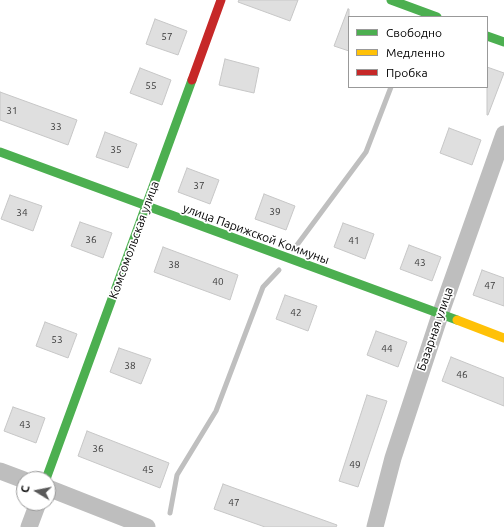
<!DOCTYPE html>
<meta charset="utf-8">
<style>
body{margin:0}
#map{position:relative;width:504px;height:527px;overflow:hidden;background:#fff;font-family:Ubuntu,sans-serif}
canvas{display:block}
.legend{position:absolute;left:348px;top:16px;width:140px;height:72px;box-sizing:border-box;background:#fff;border:1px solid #999;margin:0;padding:5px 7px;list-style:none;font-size:12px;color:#000}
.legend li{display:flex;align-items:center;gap:8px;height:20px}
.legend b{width:20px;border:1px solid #999}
.north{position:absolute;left:16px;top:471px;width:40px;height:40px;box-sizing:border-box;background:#fff;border:1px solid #999;border-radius:50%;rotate:280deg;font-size:11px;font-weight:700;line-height:16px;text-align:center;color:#000}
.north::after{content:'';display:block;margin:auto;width:14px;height:18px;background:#595959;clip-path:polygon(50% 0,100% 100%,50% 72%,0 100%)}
</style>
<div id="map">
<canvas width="504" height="527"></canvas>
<ul class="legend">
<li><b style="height:5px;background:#4caf50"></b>Свободно</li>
<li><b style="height:5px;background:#ffc107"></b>Медленно</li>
<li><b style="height:5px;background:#c62828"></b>Пробка</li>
</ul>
<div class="north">С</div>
</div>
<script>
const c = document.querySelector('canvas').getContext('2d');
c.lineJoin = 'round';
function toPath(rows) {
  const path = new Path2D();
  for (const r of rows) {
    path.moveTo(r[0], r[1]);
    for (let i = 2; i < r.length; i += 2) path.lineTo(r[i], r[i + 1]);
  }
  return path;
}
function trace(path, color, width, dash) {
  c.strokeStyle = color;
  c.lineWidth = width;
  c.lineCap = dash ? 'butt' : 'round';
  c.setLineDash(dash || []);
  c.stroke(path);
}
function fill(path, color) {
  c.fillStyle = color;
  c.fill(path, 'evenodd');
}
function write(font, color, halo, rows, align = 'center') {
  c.font = font + ' Ubuntu,sans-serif';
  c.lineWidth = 3.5;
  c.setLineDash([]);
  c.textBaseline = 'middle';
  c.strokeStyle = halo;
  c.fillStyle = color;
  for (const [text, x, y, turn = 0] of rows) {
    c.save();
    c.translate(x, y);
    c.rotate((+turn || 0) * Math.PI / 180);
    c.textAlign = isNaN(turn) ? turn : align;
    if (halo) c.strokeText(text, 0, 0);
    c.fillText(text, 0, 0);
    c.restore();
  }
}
const stream = toPath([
 [297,245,366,152,391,87],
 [170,513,177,475,216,411,263,287,279,270]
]);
const building = toPath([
 [239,0,298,0,290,21,238,2,239,0],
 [348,9,349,9,349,51,334,46,348,9],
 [155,19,187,31,178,55,146,44,155,19],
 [225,59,259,68,254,93,219,85,225,59],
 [487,67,504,73,488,115,487,115,487,67],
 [140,68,171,80,162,105,130,93,140,68],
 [0,92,77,120,68,145,0,120,0,92],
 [449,128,481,140,472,165,440,153,449,128],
 [105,132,137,144,128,168,96,157,105,132],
 [187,168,219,180,210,204,178,192,187,168],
 [264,194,295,206,286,230,255,219,264,194],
 [10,195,42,206,33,231,1,219,10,195],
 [80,222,112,233,103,258,71,246,80,222],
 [343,223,374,234,365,259,334,247,343,223],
 [409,245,441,257,432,281,400,269,409,245],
 [163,247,238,275,230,300,154,272,163,247],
 [482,270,504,278,504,306,473,295,482,270],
 [285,295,317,306,308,331,276,319,285,295],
 [45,322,77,334,68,358,36,346,45,322],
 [376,331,407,342,398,367,367,355,376,331],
 [119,348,151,359,141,384,110,372,119,348],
 [451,357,504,378,504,406,442,381,451,357],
 [367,395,387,401,358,487,339,481,367,395],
 [13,407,45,418,36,443,4,431,13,407],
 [87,431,169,463,160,488,78,456,87,431],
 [223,484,337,525,336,527,265,527,214,509,223,484]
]);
const street = toPath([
 [0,471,24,480],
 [48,488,147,527],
 [29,527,38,503],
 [375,527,393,458,440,315,504,134]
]);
const fast = toPath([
 [391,0,437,17],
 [487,36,504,42],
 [0,152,457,320],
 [46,479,192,80]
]);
const slow = toPath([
 [457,320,504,338]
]);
const jam = toPath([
 [192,80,221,0]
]);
const numberNames = [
 ["57",167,37],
 ["55",151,86],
 ["31",12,111],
 ["33",56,127],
 ["35",116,150],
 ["37",199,186],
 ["39",275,212],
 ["34",22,213],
 ["36",91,240],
 ["41",354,241],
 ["43",420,263],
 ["38",174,265],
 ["40",218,282],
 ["47",490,286],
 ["42",296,313],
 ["53",57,340],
 ["44",387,349],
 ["38",130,366],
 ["46",462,375],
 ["43",25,425],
 ["36",98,449],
 ["49",355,465],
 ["45",148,470],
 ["47",234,503]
];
const streetNames = [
 ["улица Парижской Коммуны",256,234,20],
 ["Комсомольская улица",134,240,-70],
 ["Базарная улица",435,329,-71]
];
trace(stream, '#bfbfbf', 5);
fill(building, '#dfdfdf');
trace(building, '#c7c7c7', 1);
trace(street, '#bebebe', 17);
trace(fast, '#4caf50', 9);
trace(slow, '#ffc107', 9);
trace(jam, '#c62828', 9);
write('10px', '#383838', null, numberNames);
write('12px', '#000', '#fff', streetNames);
</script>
